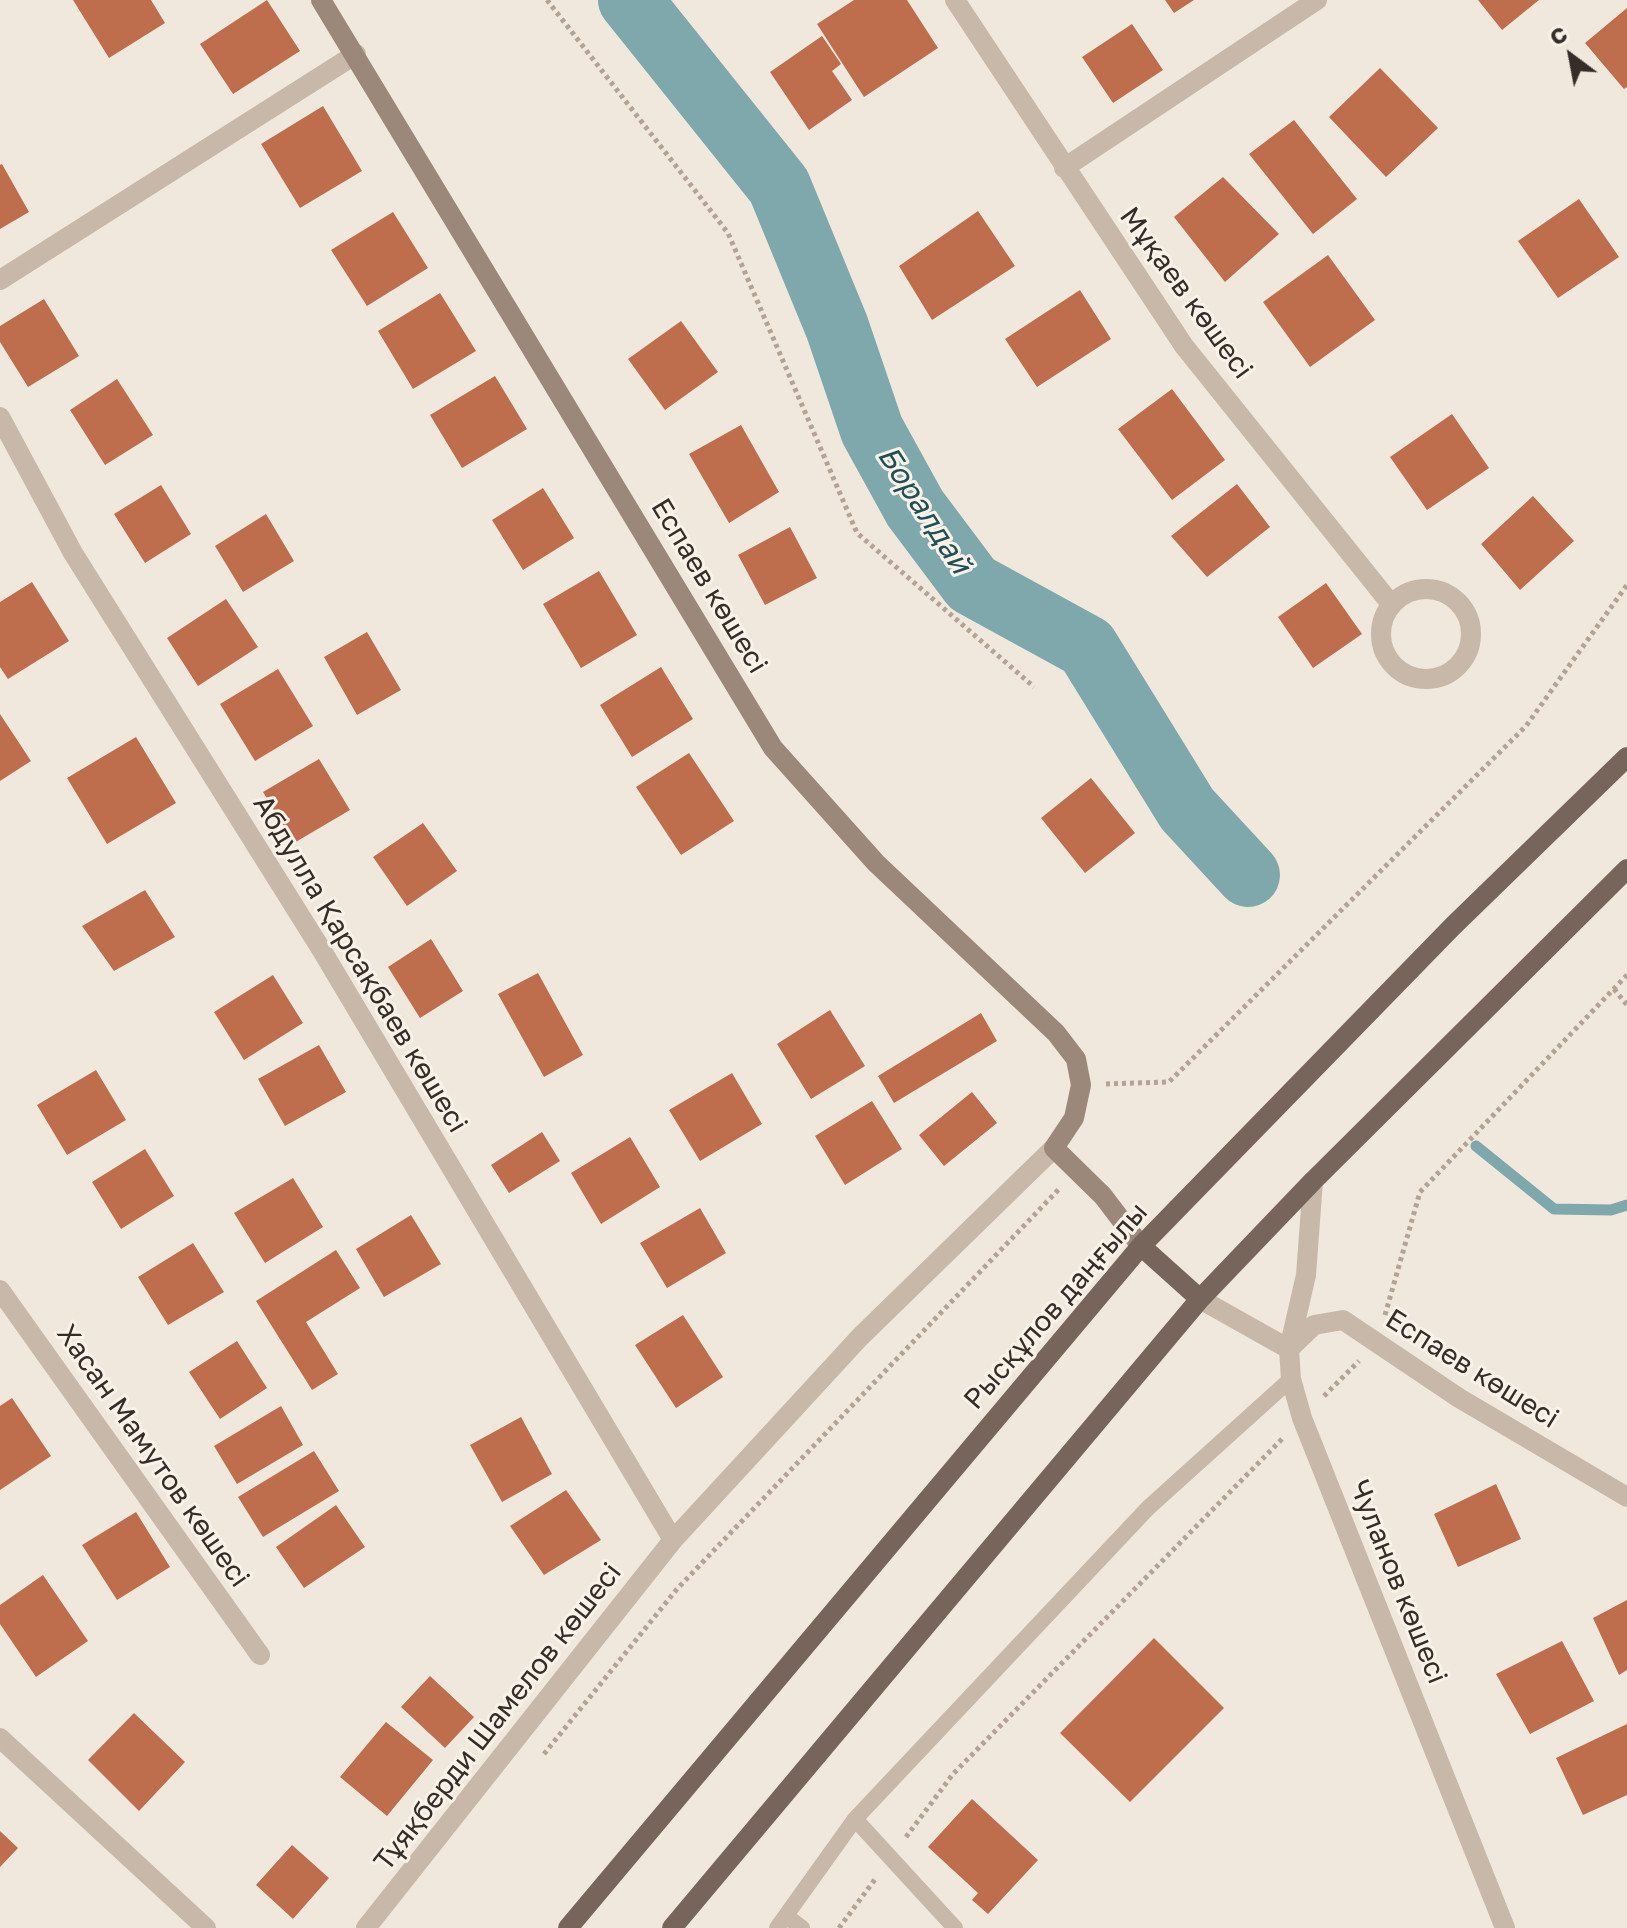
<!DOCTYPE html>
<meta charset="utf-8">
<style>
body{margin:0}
#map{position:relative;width:1627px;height:1928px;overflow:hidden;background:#f0e8dd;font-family:"Golos Text",sans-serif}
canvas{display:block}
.north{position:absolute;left:1531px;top:16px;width:80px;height:80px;-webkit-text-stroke:6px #f8f2e9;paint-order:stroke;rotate:328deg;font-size:22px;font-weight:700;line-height:32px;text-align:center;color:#362d29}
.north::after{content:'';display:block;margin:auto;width:28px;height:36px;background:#362d29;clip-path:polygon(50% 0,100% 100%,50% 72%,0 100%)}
</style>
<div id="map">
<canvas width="1627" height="1928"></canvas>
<div class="north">С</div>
</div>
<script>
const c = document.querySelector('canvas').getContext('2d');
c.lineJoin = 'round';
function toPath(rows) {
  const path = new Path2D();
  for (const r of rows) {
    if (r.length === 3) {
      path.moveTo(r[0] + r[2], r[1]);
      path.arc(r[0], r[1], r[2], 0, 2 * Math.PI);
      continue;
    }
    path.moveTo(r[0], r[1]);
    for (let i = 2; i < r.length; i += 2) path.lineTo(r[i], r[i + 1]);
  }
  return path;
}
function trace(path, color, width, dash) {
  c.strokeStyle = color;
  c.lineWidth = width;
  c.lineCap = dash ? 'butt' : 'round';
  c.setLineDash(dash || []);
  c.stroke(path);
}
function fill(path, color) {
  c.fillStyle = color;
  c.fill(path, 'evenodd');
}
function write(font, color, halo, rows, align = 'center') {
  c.font = font + ' "Golos Text",sans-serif';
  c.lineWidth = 6;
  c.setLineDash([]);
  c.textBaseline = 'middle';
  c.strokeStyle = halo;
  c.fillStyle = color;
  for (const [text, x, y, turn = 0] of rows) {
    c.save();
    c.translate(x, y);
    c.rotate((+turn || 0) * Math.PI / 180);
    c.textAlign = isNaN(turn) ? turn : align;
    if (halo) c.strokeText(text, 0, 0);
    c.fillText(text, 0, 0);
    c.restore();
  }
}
const stream = toPath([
 [1476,1146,1554,1209,1611,1210,1627,1205]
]);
const river = toPath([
 [630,0,779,186,837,327,872,430,915,508,972,584,1087,647,1187,809,1248,875]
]);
const building = toPath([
 [73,0,151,0,165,23,109,58],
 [267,0,300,51,233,94,200,44],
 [854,0,907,0,938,48,864,97,817,24],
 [1165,0,1194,0,1174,13],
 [1478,0,1539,0,1502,30],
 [1627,8,1627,87,1624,89,1585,43],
 [1132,24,1163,70,1113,103,1082,57],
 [822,36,841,64,832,71,852,100,809,130,770,72],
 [1380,68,1438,128,1386,177,1329,117],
 [323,106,362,171,300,208,261,144],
 [1294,120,1357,199,1313,234,1249,154],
 [2,164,29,212,0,229,0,165],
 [1223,177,1279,234,1225,282,1174,217],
 [1579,199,1619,257,1558,298,1518,241],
 [978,211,1015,266,932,320,899,266],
 [393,212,428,268,367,306,331,250],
 [1328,255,1375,320,1310,367,1263,302],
 [1080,290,1111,339,1037,387,1005,339],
 [440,293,476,351,413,389,378,331],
 [44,299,79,356,28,387,0,342,0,326],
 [681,321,718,372,665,410,628,359],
 [495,376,527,429,462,468,430,415],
 [117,379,153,435,105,465,70,410],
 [1172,389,1225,460,1172,500,1118,429],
 [1452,414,1489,468,1427,510,1390,457],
 [741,425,779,492,729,523,689,454],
 [1237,484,1270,527,1207,577,1171,536],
 [161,485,191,534,145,563,114,514],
 [543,488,574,538,523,570,492,520],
 [1533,496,1574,541,1520,590,1481,544],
 [266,514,294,561,243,592,215,546],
 [790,527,817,578,765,605,738,555],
 [599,571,637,635,581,668,543,604],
 [32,582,69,641,8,679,0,667,0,602],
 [1326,583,1362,634,1313,668,1278,617],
 [226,599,258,647,198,686,167,638],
 [367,632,401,690,357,715,324,657],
 [661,667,693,719,632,757,600,705],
 [278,669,313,726,255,761,220,704],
 [0,714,31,761,0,781],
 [136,737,176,803,107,844,67,778],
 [689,753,734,821,681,855,636,787],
 [319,759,350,810,294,843,263,792],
 [1091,778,1135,833,1085,873,1041,818],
 [423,823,457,871,407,906,373,857],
 [145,890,175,937,114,971,82,926],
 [431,939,463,991,420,1018,388,967],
 [538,973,583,1055,544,1077,498,994],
 [273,975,303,1023,244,1060,214,1012],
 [830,1010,865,1066,811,1099,777,1044],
 [981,1013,997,1041,894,1103,878,1076],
 [319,1045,346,1092,285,1126,258,1079],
 [96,1070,126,1120,67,1155,37,1105],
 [732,1073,762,1124,700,1161,669,1110],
 [972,1092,997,1123,944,1166,919,1135],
 [872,1101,902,1149,845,1185,815,1136],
 [542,1132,560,1161,509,1193,491,1165],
 [630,1137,660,1187,601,1224,571,1173],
 [145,1149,174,1196,121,1229,92,1182],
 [293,1178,323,1227,265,1263,234,1213],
 [700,1208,726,1253,667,1288,640,1243],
 [411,1215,441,1264,384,1297,356,1249],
 [193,1243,224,1292,168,1325,138,1277],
 [336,1250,360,1288,306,1322,338,1374,312,1390,256,1301],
 [683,1315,723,1377,676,1408,635,1345],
 [237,1341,267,1388,220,1419,189,1372],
 [12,1398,51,1456,0,1490,0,1406],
 [281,1406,303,1445,237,1484,214,1446],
 [521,1417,552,1474,502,1502,470,1445],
 [314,1451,339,1491,263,1537,238,1497],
 [1496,1484,1521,1539,1458,1567,1434,1514],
 [566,1490,601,1540,544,1575,510,1526],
 [336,1505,365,1547,304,1588,276,1547],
 [136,1512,170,1567,117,1600,82,1545],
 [43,1575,88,1641,36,1677,0,1624,0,1605],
 [1627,1600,1627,1670,1619,1675,1593,1618],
 [1154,1638,1224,1708,1130,1802,1060,1733],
 [1562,1641,1594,1701,1530,1734,1496,1674],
 [430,1676,474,1717,445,1748,401,1707],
 [134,1713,185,1762,139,1811,88,1760],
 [386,1722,433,1760,387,1816,340,1777],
 [1627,1724,1627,1795,1583,1815,1556,1758],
 [972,1799,1038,1860,988,1914,972,1900,978,1893,928,1847],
 [0,1831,18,1848,0,1867],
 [292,1845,329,1878,293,1919,256,1885]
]);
const path = toPath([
 [547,0,728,233,857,533,1034,687],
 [1614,989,1627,1005],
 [1106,1084,1169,1082,1526,726,1627,585],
 [1385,1315,1420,1192,1627,975],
 [1324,1396,1359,1361],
 [544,1754,677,1589,1060,1188],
 [906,1837,953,1774,1283,1438],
 [839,1928,876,1878]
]);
const lane = toPath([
 [855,1819,955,1928],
 [786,1916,802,1928],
 [777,1928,855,1819,1148,1508,1291,1379]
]);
const street = toPath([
 [955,0,1184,346,1391,604],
 [1064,168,1317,0],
 [0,280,356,54],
 [0,417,73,553,321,949,673,1540],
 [1426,634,45],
 [1313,1181,1306,1275,1289,1349,1291,1379,1302,1418,1505,1928],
 [0,1290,260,1655],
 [1200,1299,1289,1349],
 [1289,1349,1314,1325,1343,1320,1459,1398,1627,1497],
 [0,1738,206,1928],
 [366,1928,673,1540,860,1337,1054,1148]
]);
const secondary = toPath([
 [321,0,773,748,876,863,1056,1033,1076,1059,1081,1085,1074,1118,1054,1148,1103,1196,1141,1246]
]);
const primary = toPath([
 [1141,1246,1200,1299],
 [568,1928,1141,1246,1453,926,1627,757],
 [672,1928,1200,1299,1313,1181,1627,869]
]);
const streetNames = [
 ["Мұқаев көшесі",1186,293,54],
 ["Еспаев көшесі",709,586,59],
 ["Абдулла Қарсақбаев көшесі",360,964,59],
 ["Рысқұлов даңғылы",1056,1306,-49],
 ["Еспаев көшесі",1472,1369,32],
 ["Хасан Мамутов көшесі",153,1456,55],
 ["Чуланов көшесі",1398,1582,68],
 ["Тұяқберди Шамелов көшесі",498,1717,-52]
];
const waterNames = [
 ["Боралдай",924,510,57]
];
trace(stream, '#7ea8ac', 11);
trace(river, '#7ea8ac', 64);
fill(building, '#be6d4d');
trace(path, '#b4a394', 5, [4, 4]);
trace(lane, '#c8b8a9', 16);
trace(street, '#c8b8a9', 20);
trace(secondary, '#9b887b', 20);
trace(primary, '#77655b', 20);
write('28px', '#362d29', '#f8f2e9', streetNames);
write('italic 30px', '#214f54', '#f8f2e9', waterNames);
</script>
